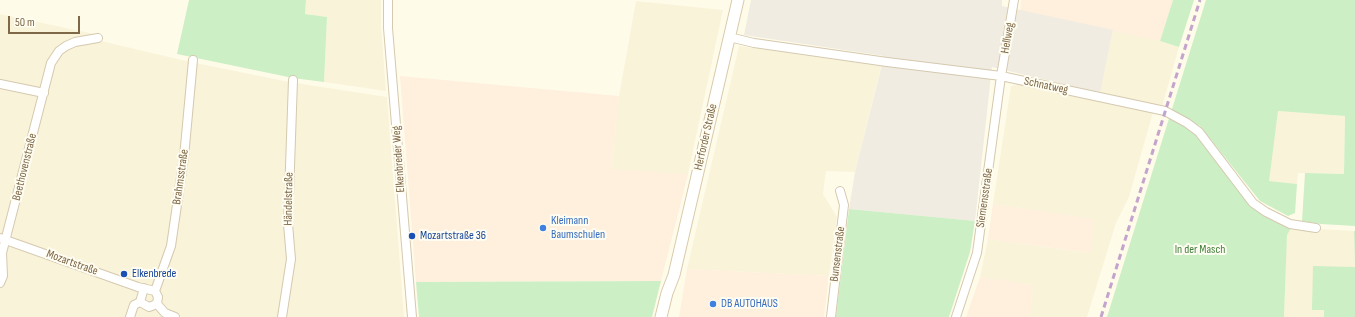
<!DOCTYPE html>
<meta charset="utf-8">
<style>
body{margin:0}
#map{position:relative;width:1355px;height:317px;overflow:hidden;background:#fffbe9;font-family:"Sofia Sans Condensed",sans-serif}
canvas{display:block}
.scale{position:absolute;left:8px;top:16px;width:72px;height:18px;box-sizing:border-box;border:2px solid #7e6848;border-top:0;padding-left:5px;font-size:12px;line-height:14px;white-space:nowrap;color:#7e6848;-webkit-text-stroke:3px #fffdf2;paint-order:stroke}
</style>
<div id="map">
<canvas width="1355" height="317"></canvas>
<div class="scale">50 m</div>
</div>
<script>
const c = document.querySelector('canvas').getContext('2d');
c.lineJoin = 'round';
function fill(path, color) {
  c.fillStyle = color;
  c.fill(path, 'evenodd');
}
function toPath(rows) {
  const path = new Path2D();
  for (const r of rows) {
    path.moveTo(r[0], r[1]);
    for (let i = 2; i < r.length; i += 2) path.lineTo(r[i], r[i + 1]);
  }
  return path;
}
function trace(path, color, width, dash) {
  c.strokeStyle = color;
  c.lineWidth = width;
  c.lineCap = dash ? 'butt' : 'round';
  c.setLineDash(dash || []);
  c.stroke(path);
}
function write(font, color, halo, rows, align = 'center') {
  c.font = font + ' "Sofia Sans Condensed",sans-serif';
  c.lineWidth = 4;
  c.setLineDash([]);
  c.textBaseline = 'middle';
  c.strokeStyle = halo;
  c.fillStyle = color;
  for (const [text, x, y, turn = 0] of rows) {
    c.save();
    c.translate(x, y);
    c.rotate((+turn || 0) * Math.PI / 180);
    c.textAlign = isNaN(turn) ? turn : align;
    if (halo) c.strokeText(text, 0, 0);
    c.fillText(text, 0, 0);
    c.restore();
  }
}
const residential = toPath([
 [306,0,381,0,381,26,386,91,324,82,327,17,305,14],
 [636,1,723,10,688,174,611,170,619,96],
 [0,14,94,34,97,40,186,61,289,82,387,97,404,317,0,317],
 [1113,30,1160,41,1179,47,1162,107,1153,112,1129,197,1116,223,1087,317,1030,317,1033,285,980,277,988,239,1090,253,1093,219,993,204,1011,86,1018,84,1098,100],
 [739,46,881,66,855,172,826,171,823,194,837,217,829,276,687,269],
 [1278,111,1345,116,1344,174,1298,173,1297,184,1268,181],
 [1287,227,1354,231,1355,272,1326,274,1324,317,1284,317]
]);
const commercial = toPath([
 [1021,0,1173,0,1160,41,1020,11],
 [400,76,619,96,611,169,688,174,661,281,416,282],
 [993,204,1094,219,1091,253,988,239],
 [687,269,829,276,824,317,679,317],
 [980,277,1033,285,1030,317,966,317]
]);
const industrial = toPath([
 [751,0,1002,0,1002,6,1113,30,1100,93,992,67,975,221,849,209,855,172,884,56,744,35]
]);
const green = toPath([
 [189,0,306,0,305,14,327,17,324,82,293,78,177,54],
 [1173,0,1194,0,1179,47,1160,41],
 [1206,0,1355,0,1355,226,1321,224,1302,221,1305,173,1344,174,1345,116,1278,111,1269,181,1297,184,1295,213,1288,216,1260,201,1199,125,1196,133,1254,206,1292,226,1287,235,1284,317,1107,317],
 [849,209,975,221,970,252,949,317,836,317],
 [1354,231,1355,231,1355,317,1324,317,1324,310,1312,310,1313,266,1355,267],
 [661,281,652,317,419,317,416,282]
]);
const minor = toPath([
 [388,0,388,28,412,317],
 [729,37,754,43,887,62,1001,76,1165,111,1187,123,1199,132,1253,203,1266,212,1290,224,1316,228],
 [0,84,44,93],
 [0,238,138,287,155,291,158,297,157,304],
 [0,283,3,276,2,253,51,63,59,51,66,46,75,42,98,38],
 [144,288,140,302,149,307,157,304],
 [155,291,171,246,184,157,193,60],
 [157,304,165,313,175,317],
 [130,317,134,305,140,302],
 [282,317,291,259,288,224,293,80],
 [831,317,844,205,840,191],
 [956,317,977,253,1001,76,1014,0]
]);
const secondary = toPath([
 [661,317,667,293,674,275,738,0]
]);
const rail = toPath([
 [1101,317,1200,0]
]);
const markers = [
 [543,228,4,"#3f7fe0"],
 [412,236,4,"#1a4fb4"],
 [124,274,4,"#1a4fb4"],
 [713,304,4,"#3f7fe0"]
];
const streetNames = [
 ["Hellweg",1008,38,-80],
 ["Schnatweg",1046,86,12],
 ["Herforder Straße",706,137,-77],
 ["Elkenbreder Weg",399,159,-94],
 ["Beethovenstraße",25,167,-76],
 ["Brahmsstraße",181,177,-82],
 ["Siemensstraße",985,198,-82],
 ["Händelstraße",289,199,-89],
 ["Bunsenstraße",838,254,-83],
 ["Mozartstraße",72,263,20]
];
const shopNames = [
 ["Kleimann",551,221],
 ["Baumschulen",551,235],
 ["DB AUTOHAUS",721,304]
];
const transitNames = [
 ["Mozartstraße 36",420,236],
 ["Elkenbrede",132,274]
];
const parkNames = [
 ["In der Masch",1200,250]
];
fill(residential, '#f9f3d9');
fill(commercial, '#ffefdd');
fill(industrial, '#f0ece2');
fill(green, '#ccefc5');
trace(minor, '#d5c9af', 10);
trace(secondary, '#d9caac', 13);
trace(minor, '#fff', 8);
trace(secondary, '#fff', 11);
trace(rail, '#c3a4cc', 3, [6, 4]);
for (const [x, y, r, color] of markers) {
  const dot = new Path2D();
  dot.arc(x, y, r, 0, 2 * Math.PI);
  c.fillStyle = color;
  c.fill(dot);
  trace(dot, '#fffdf2', 1.5);
}
write('12px', '#7e6848', '#fffdf2', streetNames);
write('12px', '#366cbe', '#fffdf2', shopNames, 'left');
write('12px', '#164399', '#fffdf2', transitNames, 'left');
write('12px', '#407f3c', '#fffdf2', parkNames);
</script>
